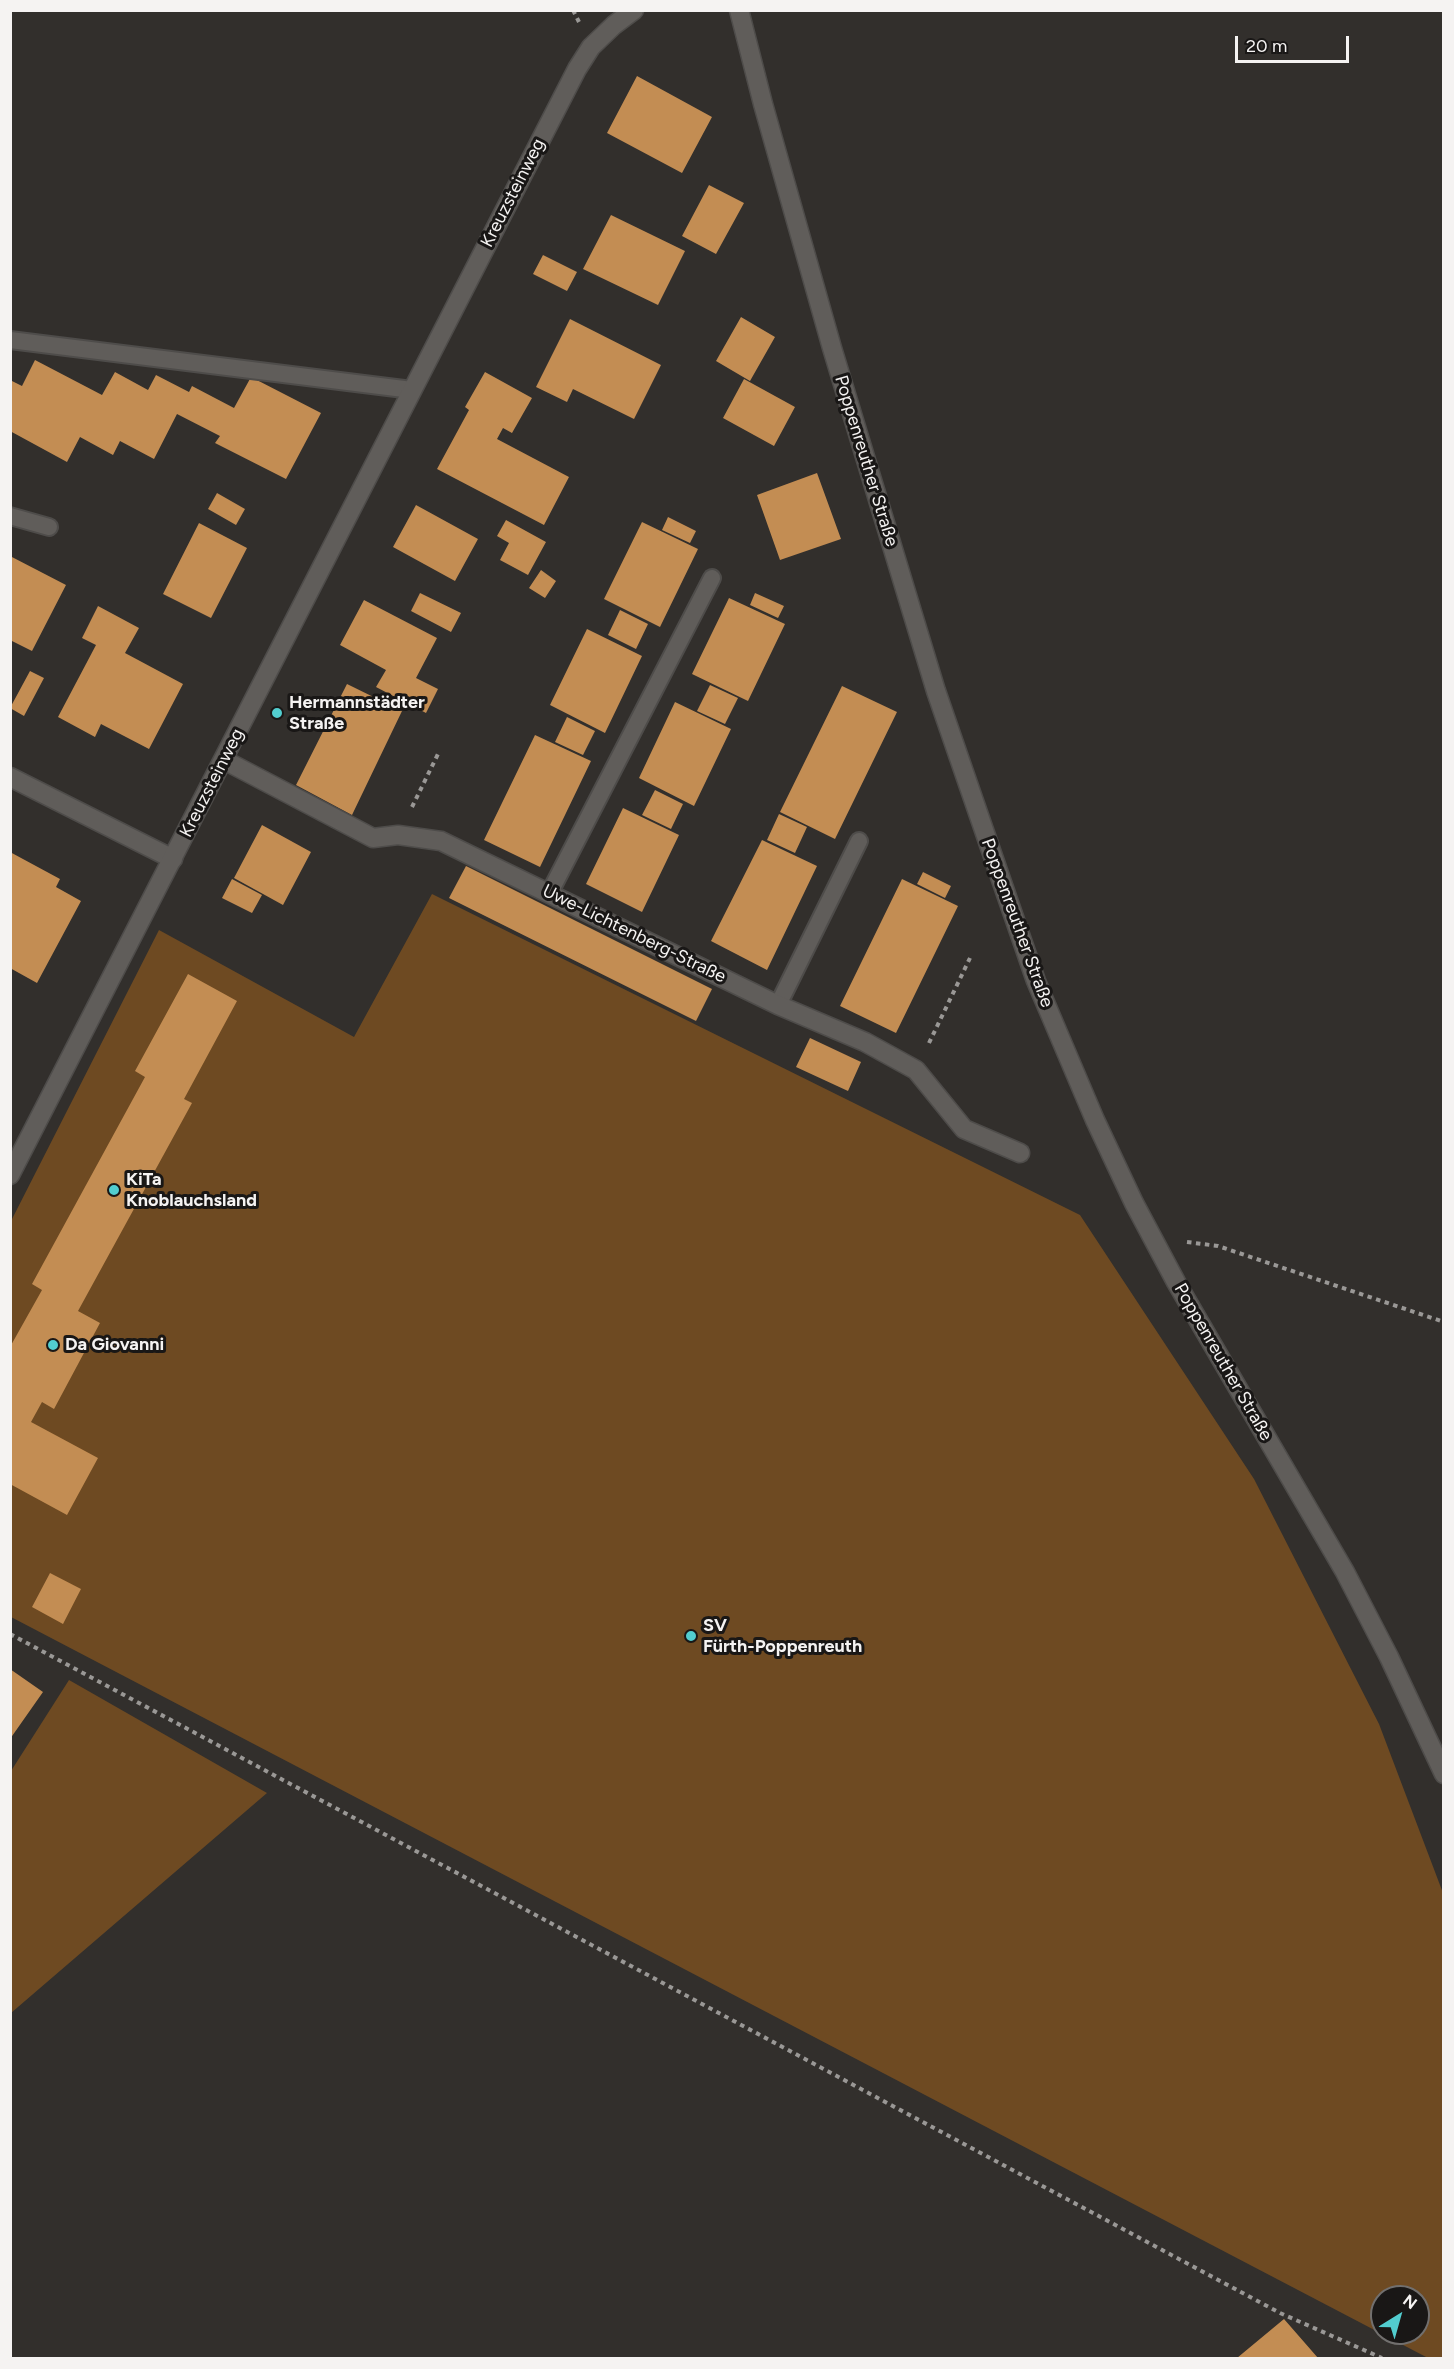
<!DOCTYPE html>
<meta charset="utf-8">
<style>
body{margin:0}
#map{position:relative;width:1454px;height:2369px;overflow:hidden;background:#322f2c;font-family:Figtree,sans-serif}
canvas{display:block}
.frame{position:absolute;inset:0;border:12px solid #f5f3f2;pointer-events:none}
.north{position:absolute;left:1370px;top:2285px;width:60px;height:60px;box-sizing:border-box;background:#191716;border:2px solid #716f6e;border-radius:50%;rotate:37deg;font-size:16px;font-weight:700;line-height:24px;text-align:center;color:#f5f3f2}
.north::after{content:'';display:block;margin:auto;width:21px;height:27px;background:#52cdcf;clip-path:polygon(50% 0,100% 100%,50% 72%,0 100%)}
.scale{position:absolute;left:1235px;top:36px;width:114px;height:27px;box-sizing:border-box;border:3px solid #f5f3f2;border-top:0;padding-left:8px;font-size:18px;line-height:21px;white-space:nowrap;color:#f5f3f2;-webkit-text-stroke:4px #191716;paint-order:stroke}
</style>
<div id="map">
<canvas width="1454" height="2369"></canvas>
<div class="frame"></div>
<div class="north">N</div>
<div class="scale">20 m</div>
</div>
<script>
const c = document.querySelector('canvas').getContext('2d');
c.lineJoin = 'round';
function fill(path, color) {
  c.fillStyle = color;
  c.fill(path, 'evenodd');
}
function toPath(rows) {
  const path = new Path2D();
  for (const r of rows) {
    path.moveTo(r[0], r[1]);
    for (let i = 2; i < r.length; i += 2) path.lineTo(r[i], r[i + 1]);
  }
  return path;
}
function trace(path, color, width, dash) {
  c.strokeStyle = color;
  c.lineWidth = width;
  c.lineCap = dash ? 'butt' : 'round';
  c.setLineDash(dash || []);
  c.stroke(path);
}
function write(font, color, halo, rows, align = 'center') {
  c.font = font + ' Figtree,sans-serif';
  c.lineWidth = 6;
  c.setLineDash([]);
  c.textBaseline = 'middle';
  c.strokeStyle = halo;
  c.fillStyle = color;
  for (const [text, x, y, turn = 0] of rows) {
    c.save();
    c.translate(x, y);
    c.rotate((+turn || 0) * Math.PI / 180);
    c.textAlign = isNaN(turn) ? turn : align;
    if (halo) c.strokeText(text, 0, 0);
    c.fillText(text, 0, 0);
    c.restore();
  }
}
const green = toPath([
 [432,894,1080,1215,1254,1479,1379,1724,1443,1893,1443,2358,1428,2358,11,1617,10,1223,159,930,354,1037],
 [1382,2297,1418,2297,1418,2333,1382,2333],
 [69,1680,267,1793,11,2013,11,1771]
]);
const building = toPath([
 [637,76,712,117,682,173,607,133],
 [709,185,744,203,716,254,682,236],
 [611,215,685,251,658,305,583,269],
 [543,255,577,272,567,291,533,274],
 [741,317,775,337,750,381,716,361],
 [570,319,661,365,634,419,573,389,567,402,536,387],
 [35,360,102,395,115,372,148,390,156,375,189,392,192,386,234,408,251,377,321,413,286,479,215,443,220,436,177,414,154,459,120,441,113,455,80,437,67,462,10,431,10,380,22,386],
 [485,372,532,398,512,433,503,428,497,439,569,477,544,525,437,469,469,410,465,407],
 [744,379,795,407,774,446,723,418],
 [817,473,841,539,780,560,757,495],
 [217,493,245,509,236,525,208,509],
 [416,505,478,539,455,581,393,547],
 [668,517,696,531,690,543,662,530],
 [506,520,546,542,528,575,500,560,509,543,497,536],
 [642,522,698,549,660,627,604,599],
 [199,523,247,548,211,618,163,594],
 [10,556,66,585,32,651,10,640],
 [541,570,556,581,545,598,529,588],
 [420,593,461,613,451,632,411,611],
 [755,593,784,606,778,618,750,605],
 [729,598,785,624,748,701,692,674],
 [364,600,437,638,416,678,438,689,426,713,376,687,386,670,340,645],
 [98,606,139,628,125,653,183,684,149,749,101,724,95,737,58,717,96,645,82,638],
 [620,610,648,624,636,649,608,635],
 [587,629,642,656,605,733,550,705],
 [30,671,44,678,24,716,10,708],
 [347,684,402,711,352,815,296,785],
 [710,685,738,698,725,724,697,711],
 [842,686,897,712,835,839,780,812],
 [675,702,731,729,694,806,639,778],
 [567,717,595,731,583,755,555,742],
 [535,735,591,761,540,867,484,840],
 [655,790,683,804,671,829,642,815],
 [623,808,679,835,642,912,586,884],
 [779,814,807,827,795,853,767,840],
 [262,825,311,852,283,905,234,878],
 [762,840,817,866,767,970,711,941],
 [10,852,60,879,56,887,81,901,37,983,10,968],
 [466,866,712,989,696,1021,449,898],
 [923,872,951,886,945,898,917,884],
 [232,879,262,895,252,913,222,898],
 [902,879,958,906,896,1033,840,1006],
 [188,974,237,1001,184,1099,192,1103,78,1311,100,1323,54,1409,42,1402,31,1422,98,1458,67,1515,10,1484,10,1347,42,1290,32,1284,145,1077,135,1071],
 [810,1038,861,1062,848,1091,796,1067],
 [50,1573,81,1589,63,1624,32,1607],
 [10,1669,43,1692,10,1739],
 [1284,2319,1318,2358,1237,2358]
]);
const path = toPath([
 [573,10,579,22],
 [412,807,438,754],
 [929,1043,970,958],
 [1187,1242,1218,1246,1444,1322],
 [10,1634,1280,2313,1382,2358]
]);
const service = toPath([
 [10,340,412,390],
 [10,516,49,527],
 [550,892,712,578],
 [778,1005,859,841]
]);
const minor = toPath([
 [224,760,373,838,398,835,441,841,778,1005,865,1042,916,1070,964,1129,1020,1153],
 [10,777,173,859]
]);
const tertiary = toPath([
 [739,10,763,104,832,348,936,691,1036,981,1095,1120,1134,1203,1176,1282,1345,1572,1389,1657,1444,1774],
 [10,1175,577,69,591,47,614,25,634,10]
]);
const markers = [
 [277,713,6,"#52cdcf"],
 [114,1190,6,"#52cdcf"],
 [53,1345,6,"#52cdcf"],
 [691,1636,6,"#52cdcf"]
];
const streetNames = [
 ["Kreuzsteinweg",513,193,-63],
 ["Poppenreuther Straße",866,461,73],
 ["Kreuzsteinweg",212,783,-63],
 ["Poppenreuther Straße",1017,923,70],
 ["Uwe-Lichtenberg-Straße",634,934,26],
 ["Poppenreuther Straße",1223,1362,60]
];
const poiNames = [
 ["Hermannstädter",289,703],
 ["Straße",289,724],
 ["KiTa",126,1180],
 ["Knoblauchsland",126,1201],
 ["Da Giovanni",65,1345],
 ["SV",703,1626],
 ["Fürth-Poppenreuth",703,1647]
];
fill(green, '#6e4a22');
fill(building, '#c38d53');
trace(service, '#4e4c4a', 20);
trace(minor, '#4e4c4a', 21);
trace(tertiary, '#4e4c4a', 21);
trace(path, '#9a9896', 4, [4.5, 4.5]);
trace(service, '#605d5a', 16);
trace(minor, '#605d5a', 18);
trace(tertiary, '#605d5a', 18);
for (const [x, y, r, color] of markers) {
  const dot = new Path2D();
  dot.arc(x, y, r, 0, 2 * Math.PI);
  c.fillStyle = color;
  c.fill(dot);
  trace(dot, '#191716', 2);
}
write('18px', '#f5f3f2', '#191716', streetNames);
write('bold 18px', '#f5f3f2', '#191716', poiNames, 'left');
</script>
